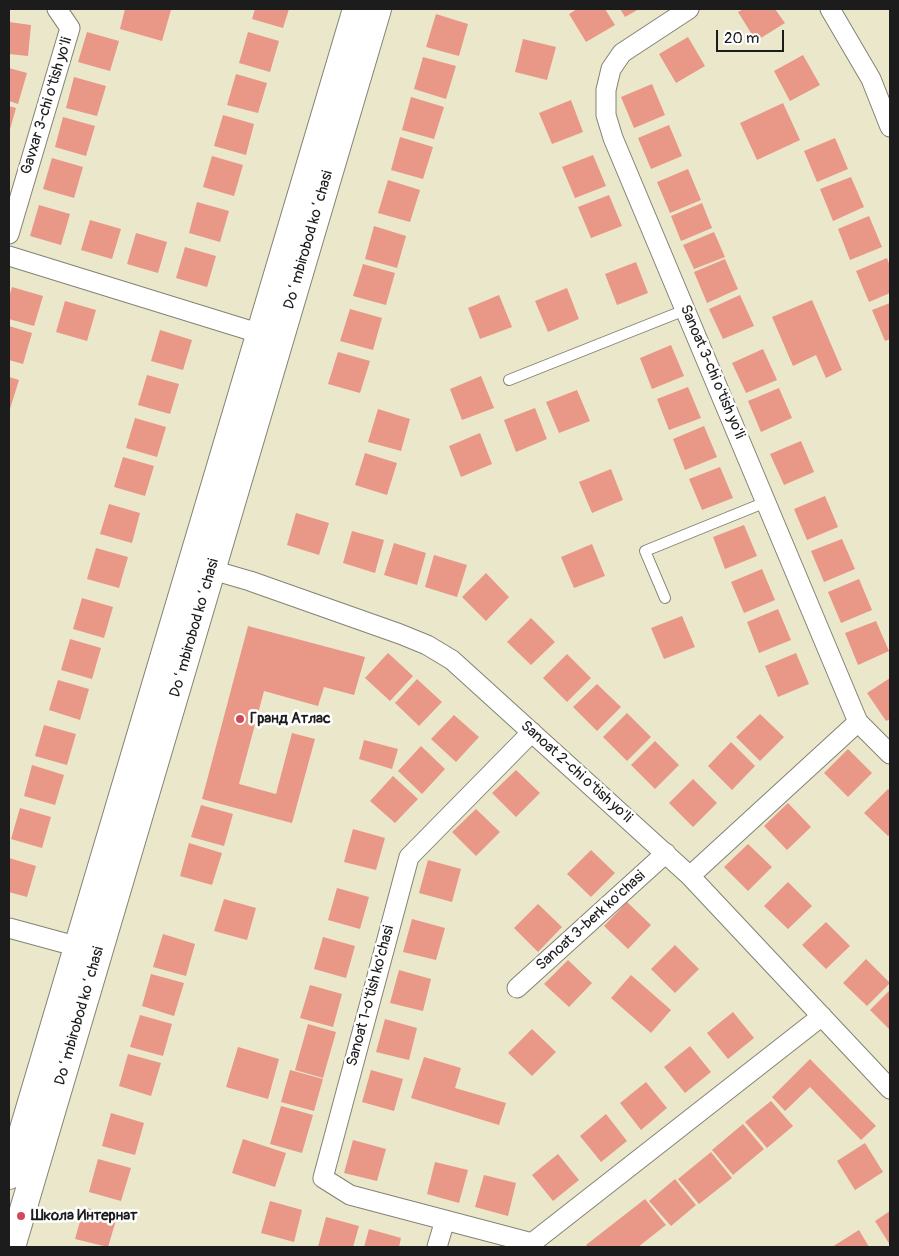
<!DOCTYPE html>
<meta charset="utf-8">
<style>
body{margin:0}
#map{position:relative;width:899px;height:1256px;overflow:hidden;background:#ebe7cb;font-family:Pangolin,sans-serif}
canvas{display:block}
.frame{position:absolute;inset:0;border:10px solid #1c1c1c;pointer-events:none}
.scale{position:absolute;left:716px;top:30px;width:68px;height:22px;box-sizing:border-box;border:2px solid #1c1c1c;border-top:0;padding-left:6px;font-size:15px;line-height:18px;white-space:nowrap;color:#1c1c1c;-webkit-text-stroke:4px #fff;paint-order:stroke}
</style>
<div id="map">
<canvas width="899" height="1256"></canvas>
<div class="frame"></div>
<div class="scale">20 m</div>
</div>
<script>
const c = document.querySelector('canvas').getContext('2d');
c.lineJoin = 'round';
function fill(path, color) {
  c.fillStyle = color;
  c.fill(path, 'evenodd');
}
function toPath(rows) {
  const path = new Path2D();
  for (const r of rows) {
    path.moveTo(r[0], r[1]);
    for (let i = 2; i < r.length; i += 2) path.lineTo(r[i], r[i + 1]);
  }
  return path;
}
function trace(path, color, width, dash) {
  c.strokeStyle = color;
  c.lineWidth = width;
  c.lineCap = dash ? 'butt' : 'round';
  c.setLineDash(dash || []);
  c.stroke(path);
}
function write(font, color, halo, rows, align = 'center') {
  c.font = font + ' Pangolin,sans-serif';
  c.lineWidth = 5;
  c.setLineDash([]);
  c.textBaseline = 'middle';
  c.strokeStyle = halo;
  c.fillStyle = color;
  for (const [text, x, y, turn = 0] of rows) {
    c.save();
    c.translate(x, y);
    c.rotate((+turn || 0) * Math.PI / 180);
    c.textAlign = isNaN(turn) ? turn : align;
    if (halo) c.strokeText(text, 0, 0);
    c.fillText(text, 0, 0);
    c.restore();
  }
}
const building = toPath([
 [125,9,171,10,162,41,120,29],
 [255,9,289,9,283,28,252,19],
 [577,9,605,9,615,25,586,42,569,14],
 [620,9,639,9,625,17],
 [744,9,775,9,785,23,756,41,738,12],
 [436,14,468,24,459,56,426,47],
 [9,22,31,25,28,56,9,54],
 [87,32,119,41,110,71,78,62],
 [248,32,279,41,270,72,239,63],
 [688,37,705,66,676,83,659,54],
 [523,39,556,47,547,80,515,72],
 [803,55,820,85,790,101,774,71],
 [423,57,456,66,446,99,414,89],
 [9,68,27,73,18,104,9,101],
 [236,74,267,83,258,113,227,105],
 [74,77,106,86,97,116,66,108],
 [652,84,665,115,634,128,621,97],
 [411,97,444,107,434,139,402,130],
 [571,100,583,132,552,144,539,113],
 [783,103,800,140,757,160,740,123],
 [9,106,16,108,9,133],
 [223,115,254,124,246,155,214,146],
 [63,117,95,126,86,156,55,147],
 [669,125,682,156,651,169,638,138],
 [400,137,433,147,423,179,391,170],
 [835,138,848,169,817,182,804,151],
 [593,155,606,186,575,198,562,167],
 [212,156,243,165,234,196,203,187],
 [52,158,83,167,74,198,43,189],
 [688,169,701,200,670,213,657,182],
 [851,177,864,207,833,221,820,189],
 [388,180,420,190,410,222,378,213],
 [609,195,622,226,591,238,578,207],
 [197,202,229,211,220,242,189,233],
 [702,203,712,228,681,241,671,216],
 [39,205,70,214,61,245,30,236],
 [869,216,882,247,850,260,838,229],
 [90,220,121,229,112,259,81,250],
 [374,226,406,236,397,268,365,259],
 [714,232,725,257,694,269,683,245],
 [136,233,167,242,158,273,127,264],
 [185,247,216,256,207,287,176,278],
 [887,258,890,266,890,293,869,302,856,271],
 [725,259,738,289,707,303,694,272],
 [636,262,648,293,617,305,605,274],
 [363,264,395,273,386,305,353,296],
 [12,287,43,296,34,326,9,319,9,297],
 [567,288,579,319,548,332,535,301],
 [499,295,512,327,480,339,468,308],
 [740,295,754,326,723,339,709,309],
 [812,300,842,370,826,378,816,355,793,366,772,317],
 [65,301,96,310,87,341,56,332],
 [890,303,890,339,885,341,872,310],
 [350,309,382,318,373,350,340,341],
 [9,326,32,333,23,364,9,360],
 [160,330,192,340,183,370,151,361],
 [671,345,684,376,652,389,640,358],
 [763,349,777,380,746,393,732,363],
 [338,352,370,361,360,393,328,384],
 [147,375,179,384,170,414,138,405],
 [481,376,494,408,462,420,450,389],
 [9,377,19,380,9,412],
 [688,387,701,418,669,430,657,399],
 [779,388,792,418,761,432,748,401],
 [577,390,590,421,559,433,546,402],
 [535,408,547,439,516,452,504,420],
 [378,409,410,419,401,451,368,442],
 [135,418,166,427,157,457,126,448],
 [704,426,717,457,685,470,673,439],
 [480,433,492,464,461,477,449,446],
 [801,441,814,472,784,485,770,454],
 [365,453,397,463,387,495,355,485],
 [123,457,154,466,145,496,114,487],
 [720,467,733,498,702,510,689,479],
 [611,469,623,500,592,513,579,482],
 [825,496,838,527,807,540,794,509],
 [109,504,140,513,132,543,100,534],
 [296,513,329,523,319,555,287,545],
 [744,525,757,556,725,569,713,537],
 [352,531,384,540,375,573,343,563],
 [842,539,855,569,824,582,811,551],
 [394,543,426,553,417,585,384,575],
 [592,544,605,576,574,588,561,557],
 [96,548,128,557,119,588,87,579],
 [434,555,467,565,457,597,425,587],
 [762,569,775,600,744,613,731,582],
 [486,573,509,597,486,621,462,597],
 [859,579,872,610,841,623,828,592],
 [82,598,113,607,104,638,73,629],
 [778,609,791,640,759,653,747,622],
 [682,616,695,647,664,659,651,628],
 [531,618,555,642,531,665,507,642],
 [876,621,889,651,858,665,845,633],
 [248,626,365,657,354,695,324,687,318,706,264,691,239,784,276,794,292,733,315,739,292,823,202,799],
 [70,639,101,648,92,679,61,670],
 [388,653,413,676,390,701,365,678],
 [796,653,809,684,778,697,765,666],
 [567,654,591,678,567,702,543,678],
 [890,678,890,719,886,721,867,693],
 [417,679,442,702,419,726,395,703],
 [58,680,89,689,80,720,49,710],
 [597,684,621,707,597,731,573,707],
 [627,713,651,737,627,761,603,737],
 [760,714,784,737,760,761,736,737],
 [454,715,479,737,456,762,431,739],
 [44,725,76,734,67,765,35,756],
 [364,740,398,749,392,769,359,759],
 [655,741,679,765,655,789,631,765],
 [731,742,755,766,732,790,708,766],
 [421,746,445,769,422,794,398,771],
 [848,749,872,773,848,797,824,773],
 [32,765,64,775,55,805,24,796],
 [516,770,540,793,516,817,492,793],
 [393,776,418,799,395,823,370,801],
 [693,779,717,803,693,827,669,803],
 [888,789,890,791,890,834,888,836,864,813],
 [788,803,811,827,787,850,764,826],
 [201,805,233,814,224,846,191,837],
 [20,808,51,817,42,848,11,839],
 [476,809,500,832,476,856,452,832],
 [353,829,385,838,376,870,344,862],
 [189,843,222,853,212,885,180,876],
 [748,844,772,867,748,891,724,867],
 [591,850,615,873,591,897,567,874],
 [9,858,36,866,27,897,9,892],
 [428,860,461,869,452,902,419,893],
 [788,882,812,906,788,929,764,906],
 [337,888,369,897,360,929,328,920],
 [224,899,256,908,247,940,214,931],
 [627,902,651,925,628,949,604,926],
 [538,904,562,927,538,952,514,928],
 [412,919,445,928,436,960,403,952],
 [826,922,850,946,826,969,802,945],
 [163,934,195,944,186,976,153,967],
 [323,937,355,946,346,978,314,969],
 [675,945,699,969,675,993,651,969],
 [866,959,890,983,867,1006,843,983],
 [568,960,592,983,569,1007,544,984],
 [399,970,431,979,423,1011,390,1003],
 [151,974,184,983,174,1016,142,1006],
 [631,975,671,1010,651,1033,611,998],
 [310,985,342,994,333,1027,300,1018],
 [890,990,890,1030,870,1010],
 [733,1012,754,1038,728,1059,707,1033],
 [140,1015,172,1024,163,1056,130,1047],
 [385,1019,417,1028,409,1060,376,1052],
 [308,1024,336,1032,323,1078,295,1070],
 [532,1029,556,1052,532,1076,508,1053],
 [690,1046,711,1072,685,1093,664,1067],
 [238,1047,279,1059,268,1099,226,1087],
 [128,1054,161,1063,151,1096,119,1086],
 [424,1057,461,1068,455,1088,506,1103,499,1125,411,1098],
 [810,1059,876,1126,861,1140,810,1087,785,1111,772,1097],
 [290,1070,323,1079,314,1111,281,1102],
 [371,1070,403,1079,394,1111,362,1102],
 [646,1082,667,1108,641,1130,620,1103],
 [771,1101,793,1126,767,1148,745,1122],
 [281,1106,313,1115,302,1153,270,1144],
 [111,1113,144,1123,135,1155,102,1146],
 [606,1114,627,1141,601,1162,580,1136],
 [743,1124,764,1149,733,1175,712,1150],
 [243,1139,286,1153,275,1187,232,1173],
 [353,1140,386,1149,377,1181,344,1173],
 [865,1143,883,1172,855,1190,837,1161],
 [711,1152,732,1178,699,1204,678,1179],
 [558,1154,579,1180,553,1201,532,1175],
 [98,1159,131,1168,121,1201,89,1192],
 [435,1162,468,1170,459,1203,427,1194],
 [484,1175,516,1183,508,1216,475,1207],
 [675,1179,696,1205,671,1226,649,1201],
 [645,1199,666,1225,638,1247,588,1247,586,1245],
 [270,1201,302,1210,294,1242,261,1233],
 [84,1207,117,1217,108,1247,75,1239],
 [890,1211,890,1245,875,1221],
 [326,1217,359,1226,353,1247,318,1247],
 [369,1229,401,1238,399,1247,364,1247],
 [859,1230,869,1247,832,1247]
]);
const lane = toPath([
 [509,380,685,310],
 [665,598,645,551,766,502]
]);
const street = toPath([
 [689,9,622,53,611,69,606,90,606,115,613,138,858,722,890,754],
 [830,9,871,79,890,127],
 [9,234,70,28,57,9],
 [9,256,271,337],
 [202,567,250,581,400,634,427,645,452,660,690,876,890,1089],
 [532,732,409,857,323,1178,350,1195,532,1243,822,1016],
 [690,876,858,722],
 [9,928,90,950],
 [517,988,666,853],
 [437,1247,445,1220]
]);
const secondary = toPath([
 [9,1176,356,9],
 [12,1247,378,9]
]);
const markers = [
 [240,719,5,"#d1495b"],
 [21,1216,5,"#d1495b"]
];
const streetNames = [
 ["Gavxar 3-chi o'tish yo'li",47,106,-73],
 ["Doʻmbirobod koʻchasi",309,240,-74],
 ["Sanoat 3-chi o'tish yo'li",712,372,67],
 ["Doʻmbirobod koʻchasi",195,628,-74],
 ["Sanoat 2-chi o'tish yo'li",576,772,42],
 ["Sanoat 3-berk ko'chasi",591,921,-42],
 ["Sanoat 1-o'tish ko'chasi",371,996,-75],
 ["Doʻmbirobod koʻchasi",80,1016,-74]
];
const poiNames = [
 ["Гранд Атлас",250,719],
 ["Школа Интернат",31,1216]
];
fill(building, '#e99787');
trace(lane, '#848274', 12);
trace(street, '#848274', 21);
trace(secondary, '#848274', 28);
trace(lane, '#fff', 10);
trace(street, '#fff', 19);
trace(secondary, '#fff', 26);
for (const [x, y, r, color] of markers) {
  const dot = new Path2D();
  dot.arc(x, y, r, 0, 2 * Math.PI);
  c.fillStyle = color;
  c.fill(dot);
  trace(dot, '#fff', 2);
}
write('15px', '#1c1c1c', '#fff', streetNames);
write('bold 15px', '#1c1c1c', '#fff', poiNames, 'left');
</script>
